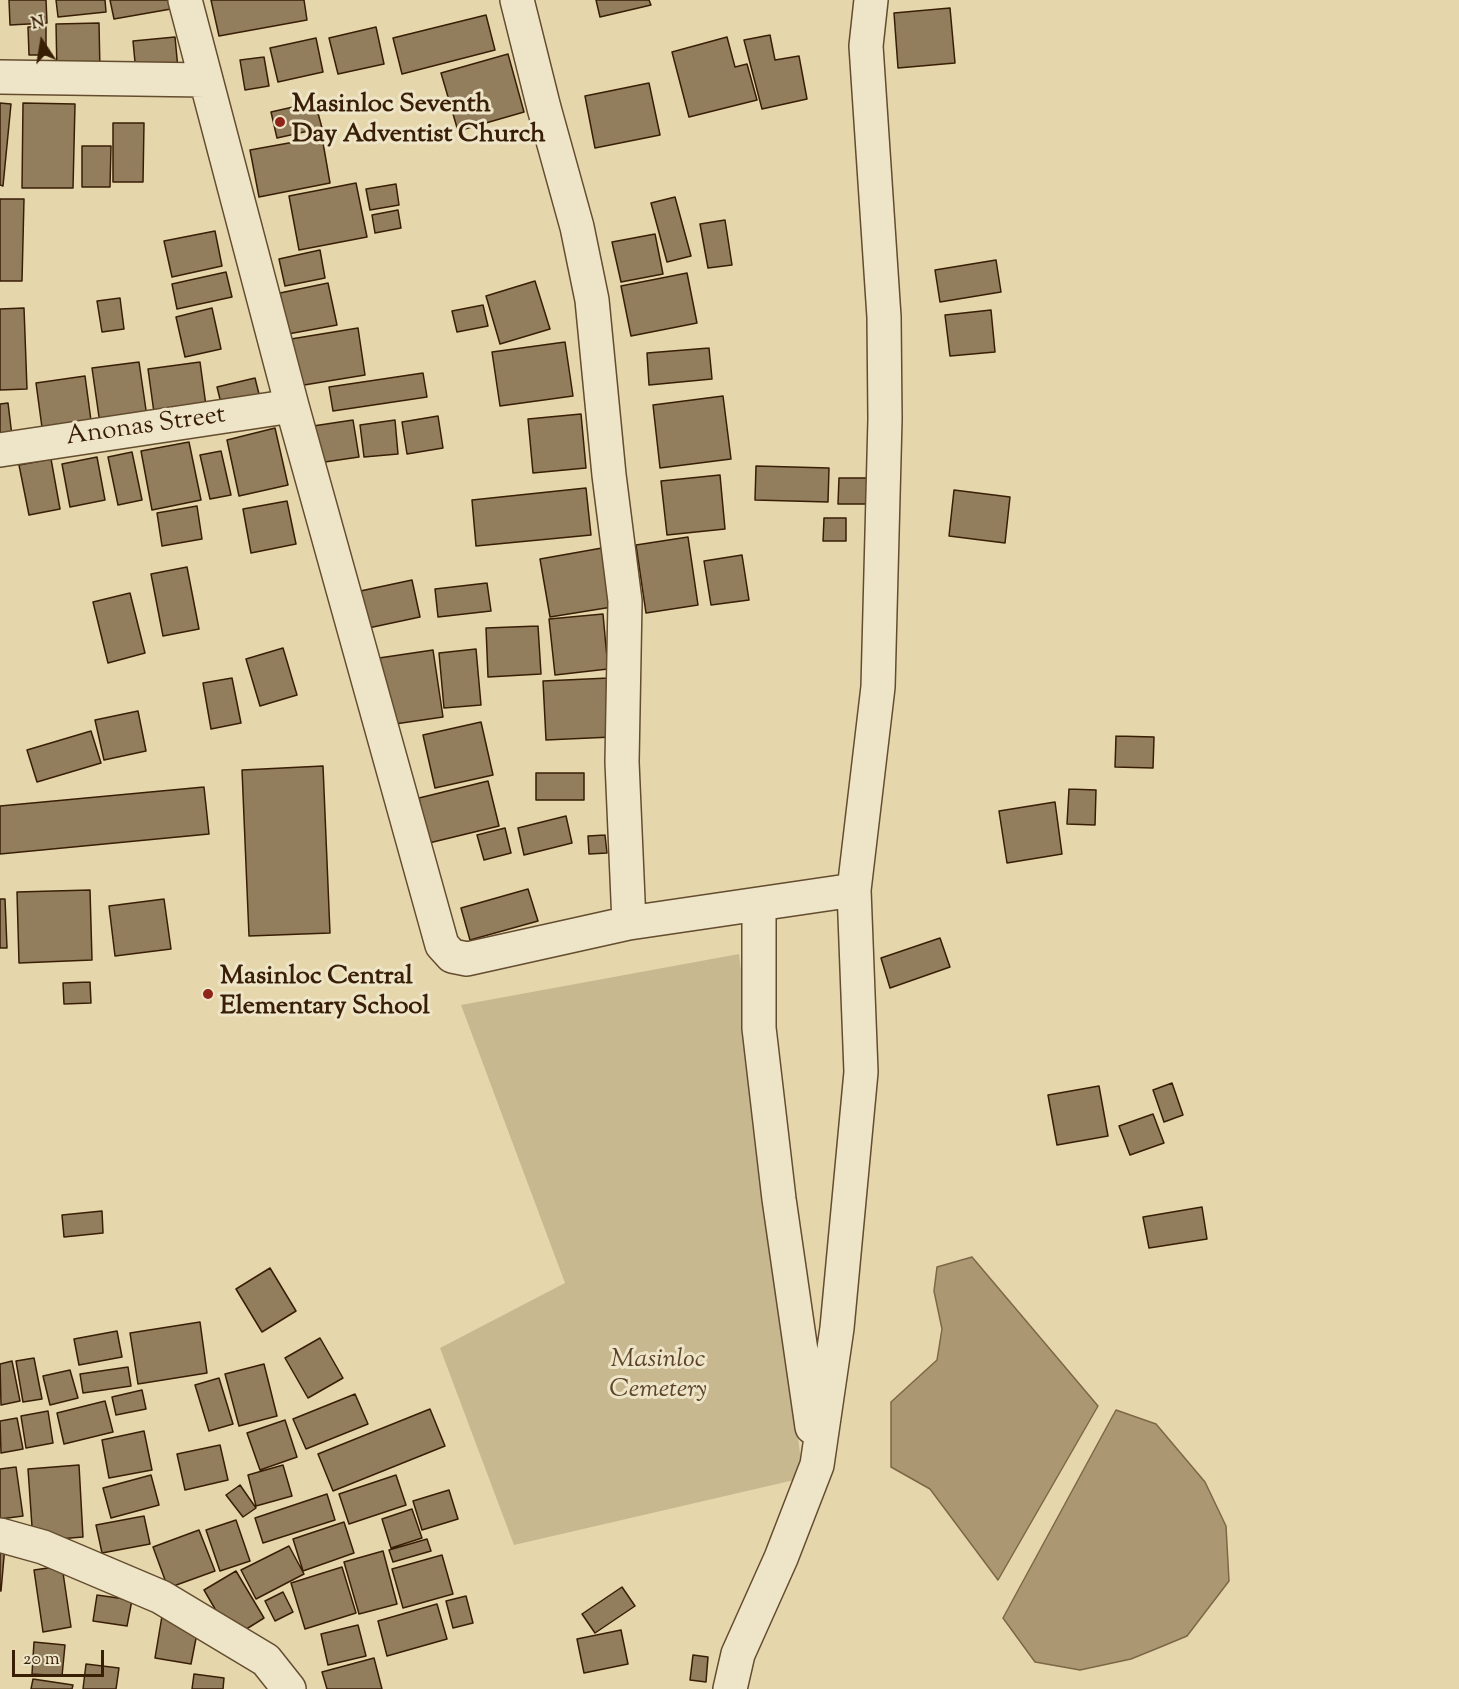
<!DOCTYPE html>
<style>
body{margin:0}
#map{position:relative;width:1459px;height:1689px;overflow:hidden;background:#e5d7ab;font-family:"Sorts Mill Goudy",serif}
canvas{display:block}
.north{position:absolute;left:12px;top:12px;width:60px;height:60px;-webkit-text-stroke:4px #eee5c8;paint-order:stroke;rotate:348deg;font-size:16px;font-weight:700;line-height:24px;text-align:center;color:#391e06}
.north::after{content:'';display:block;margin:auto;width:21px;height:27px;background:#391e06;clip-path:polygon(50% 0,100% 100%,50% 72%,0 100%)}
.scale{position:absolute;left:12px;top:1650px;width:92px;height:27px;box-sizing:border-box;border:3px solid #391e06;border-top:0;padding-left:8px;font-size:18px;line-height:21px;white-space:nowrap;color:#391e06;-webkit-text-stroke:4px #eee5c8;paint-order:stroke}
</style>
<div id="map">
<canvas width="1459" height="1689"></canvas>
<div class="north">N</div>
<div class="scale">20 m</div>
</div>
<script>
const c = document.querySelector('canvas').getContext('2d');
c.lineJoin = 'round';
function fill(path, color) {
  c.fillStyle = color;
  c.fill(path, 'evenodd');
}
function toPath(rows) {
  const path = new Path2D();
  for (const r of rows) {
    path.moveTo(r[0], r[1]);
    for (let i = 2; i < r.length; i += 2) path.lineTo(r[i], r[i + 1]);
  }
  return path;
}
function trace(path, color, width, dash) {
  c.strokeStyle = color;
  c.lineWidth = width;
  c.lineCap = dash ? 'butt' : 'round';
  c.setLineDash(dash || []);
  c.stroke(path);
}
function write(font, color, halo, rows, align = 'center') {
  c.font = font + ' "Sorts Mill Goudy",serif';
  c.lineWidth = 6;
  c.setLineDash([]);
  c.textBaseline = 'middle';
  c.strokeStyle = halo;
  c.fillStyle = color;
  for (const [text, x, y, turn = 0] of rows) {
    c.save();
    c.translate(x, y);
    c.rotate((+turn || 0) * Math.PI / 180);
    c.textAlign = isNaN(turn) ? turn : align;
    if (halo) c.strokeText(text, 0, 0);
    c.fillText(text, 0, 0);
    c.restore();
  }
}
const green = toPath([
 [739,954,803,1478,514,1545,440,1348,565,1283,461,1005]
]);
const water = toPath([
 [972,1257,1098,1406,998,1580,930,1489,891,1467,891,1402,937,1360,942,1329,934,1291,937,1267,972,1257],
 [1116,1410,1156,1424,1205,1482,1226,1526,1229,1581,1187,1636,1163,1646,1131,1659,1080,1670,1035,1662,1003,1618,1116,1410]
]);
const building = toPath([
 [9,0,46,0,47,23,10,25,9,0],
 [56,0,105,0,106,12,58,17,56,0],
 [110,0,169,0,171,9,114,19,110,0],
 [211,0,304,0,307,20,219,36,211,0],
 [596,0,649,0,651,5,600,17,596,0],
 [950,8,955,63,898,68,894,13,950,8],
 [486,15,495,50,402,74,393,38,486,15],
 [99,23,100,72,57,73,56,24,99,23],
 [28,27,46,27,46,55,29,55,28,27],
 [376,27,384,64,338,74,329,38,376,27],
 [770,35,775,60,799,56,807,99,762,109,744,40,770,35],
 [175,37,178,69,136,73,133,41,175,37],
 [727,37,735,67,747,64,757,100,689,117,672,52,727,37],
 [316,38,323,72,278,82,270,48,316,38],
 [508,54,524,112,458,131,441,73,508,54],
 [264,57,269,86,245,90,240,60,264,57],
 [649,83,660,135,595,148,585,96,649,83],
 [315,102,322,128,277,138,271,112,315,102],
 [0,103,11,104,3,186,0,185,0,103],
 [23,103,75,104,73,188,22,188,23,103],
 [113,123,144,123,143,182,113,182,113,123],
 [322,137,330,183,259,197,250,150,322,137],
 [82,146,111,146,110,187,82,187,82,146],
 [356,183,367,237,299,250,289,196,356,183],
 [396,184,399,205,370,210,366,189,396,184],
 [675,197,691,256,667,262,651,203,675,197],
 [0,199,24,199,22,281,0,281,0,199],
 [398,210,401,228,375,233,372,215,398,210],
 [725,220,732,265,708,268,700,224,725,220],
 [215,231,222,266,172,277,164,241,215,231],
 [655,234,663,274,621,282,612,242,655,234],
 [320,250,325,278,285,286,279,259,320,250],
 [996,260,1001,292,940,302,935,270,996,260],
 [226,272,232,297,177,309,172,284,226,272],
 [687,273,697,323,631,336,621,286,687,273],
 [535,281,550,329,500,344,486,296,535,281],
 [328,283,337,325,288,334,280,293,328,283],
 [120,298,124,329,102,332,97,301,120,298],
 [483,305,488,326,457,332,452,311,483,305],
 [24,308,27,389,0,390,0,309,24,308],
 [212,308,221,349,185,357,176,317,212,308],
 [991,310,995,352,950,356,945,315,991,310],
 [358,328,365,375,298,386,291,339,358,328],
 [565,342,573,396,500,406,492,352,565,342],
 [709,348,712,379,649,385,647,353,709,348],
 [139,362,147,417,100,424,92,368,139,362],
 [200,362,207,413,155,420,148,369,200,362],
 [423,373,427,397,333,411,329,387,423,373],
 [85,376,92,428,43,435,36,383,85,376],
 [255,378,261,402,223,411,217,387,255,378],
 [723,396,731,459,660,468,653,405,723,396],
 [8,403,13,444,0,446,0,404,8,403],
 [581,414,586,468,533,473,528,419,581,414],
 [438,416,443,448,407,454,402,422,438,416],
 [353,420,359,457,318,463,313,426,353,420],
 [395,420,398,454,364,457,360,425,395,420],
 [275,428,288,485,239,496,227,440,275,428],
 [189,442,201,500,152,510,141,451,189,442],
 [221,451,231,495,210,499,200,455,221,451],
 [132,452,142,500,118,505,108,457,132,452],
 [97,457,105,500,70,507,62,464,97,457],
 [51,459,60,509,29,515,19,465,51,459],
 [756,466,829,468,828,502,755,500,756,466],
 [720,475,725,529,667,535,661,481,720,475],
 [839,478,868,478,868,504,838,504,839,478],
 [586,488,591,535,476,546,472,500,586,488],
 [954,490,1010,497,1005,543,949,536,954,490],
 [287,501,296,544,251,553,243,509,287,501],
 [197,506,202,539,162,546,157,513,197,506],
 [824,518,846,518,846,541,823,541,824,518],
 [688,537,698,605,646,613,636,545,688,537],
 [602,548,612,607,550,617,540,559,602,548],
 [742,555,749,600,711,605,704,561,742,555],
 [187,567,199,629,163,636,151,574,187,567],
 [412,580,420,617,359,630,351,593,412,580],
 [487,583,491,611,438,617,435,589,487,583],
 [130,593,145,653,108,663,93,602,130,593],
 [603,614,608,669,555,675,549,619,603,614],
 [538,626,541,674,488,677,486,628,538,626],
 [283,648,297,695,260,706,246,659,283,648],
 [476,649,481,705,444,708,439,653,476,649],
 [433,650,443,717,388,725,379,658,433,650],
 [232,678,241,723,211,729,203,683,232,678],
 [609,678,612,737,546,740,543,681,609,678],
 [138,711,146,751,104,760,95,720,138,711],
 [481,722,493,775,435,788,423,735,481,722],
 [91,731,101,763,37,782,27,750,91,731],
 [1116,736,1154,737,1153,768,1115,767,1116,736],
 [323,766,330,933,249,936,242,770,323,766],
 [536,773,584,773,584,800,536,800,536,773],
 [488,781,499,826,429,843,419,798,488,781],
 [204,787,209,834,0,854,0,806,204,787],
 [1069,789,1096,790,1095,825,1067,824,1069,789],
 [1055,802,1062,854,1007,863,999,811,1055,802],
 [566,816,572,843,524,855,518,828,566,816],
 [505,828,511,853,484,860,477,835,505,828],
 [605,835,607,853,589,854,588,836,605,835],
 [528,889,538,921,470,940,461,908,528,889],
 [90,890,92,960,19,963,17,892,90,890],
 [0,899,5,899,7,948,0,948,0,899],
 [164,899,171,949,115,956,109,906,164,899],
 [940,938,950,967,890,988,881,958,940,938],
 [90,982,91,1003,64,1004,63,983,90,982],
 [1172,1083,1183,1115,1164,1122,1153,1090,1172,1083],
 [1099,1086,1108,1136,1057,1145,1048,1095,1099,1086],
 [1153,1114,1164,1143,1130,1155,1119,1126,1153,1114],
 [1202,1207,1207,1239,1149,1248,1143,1217,1202,1207],
 [102,1211,103,1233,64,1237,62,1215,102,1211],
 [270,1268,296,1311,262,1332,236,1289,270,1268],
 [200,1322,207,1373,138,1384,130,1333,200,1322],
 [117,1331,122,1357,79,1365,74,1339,117,1331],
 [320,1338,343,1378,308,1398,285,1358,320,1338],
 [34,1358,42,1399,23,1402,16,1361,34,1358],
 [12,1361,20,1401,1,1405,0,1364,12,1361],
 [264,1364,277,1416,239,1426,225,1374,264,1364],
 [128,1367,131,1386,83,1393,80,1374,128,1367],
 [70,1370,78,1398,50,1405,43,1376,70,1370],
 [219,1378,233,1424,209,1431,195,1385,219,1378],
 [142,1390,146,1409,116,1415,112,1397,142,1390],
 [355,1394,368,1424,306,1449,293,1419,355,1394],
 [105,1401,113,1432,64,1444,57,1413,105,1401],
 [430,1409,445,1446,333,1491,318,1454,430,1409],
 [48,1411,53,1443,26,1448,21,1416,48,1411],
 [17,1418,23,1449,1,1453,0,1421,17,1418],
 [285,1420,297,1457,260,1470,247,1433,285,1420],
 [144,1431,152,1470,109,1478,102,1440,144,1431],
 [220,1445,228,1480,185,1490,177,1454,220,1445],
 [79,1465,83,1537,33,1541,28,1469,79,1465],
 [283,1465,292,1496,256,1506,248,1475,283,1465],
 [16,1467,23,1516,0,1519,0,1469,16,1467],
 [151,1475,159,1505,111,1518,103,1488,151,1475],
 [396,1475,406,1505,349,1524,339,1494,396,1475],
 [240,1485,256,1508,243,1517,226,1495,240,1485],
 [449,1490,458,1519,422,1530,413,1501,449,1490],
 [327,1494,335,1520,263,1543,255,1518,327,1494],
 [412,1509,422,1538,391,1548,382,1519,412,1509],
 [144,1516,150,1544,102,1553,96,1525,144,1516],
 [236,1520,250,1561,220,1571,206,1530,236,1520],
 [344,1522,354,1553,303,1571,293,1539,344,1522],
 [199,1530,215,1571,168,1588,153,1547,199,1530],
 [427,1539,431,1551,393,1562,389,1550,427,1539],
 [0,1545,5,1546,1,1591,0,1591,0,1545],
 [289,1546,304,1574,256,1599,241,1570,289,1546],
 [383,1551,397,1604,359,1614,344,1562,383,1551],
 [442,1555,453,1594,403,1608,392,1569,442,1555],
 [62,1566,71,1627,43,1632,34,1570,62,1566],
 [342,1567,356,1613,305,1629,291,1583,342,1567],
 [236,1571,264,1618,232,1638,204,1590,236,1571],
 [622,1587,635,1606,595,1633,582,1614,622,1587],
 [283,1592,293,1612,275,1621,265,1601,283,1592],
 [97,1595,132,1600,127,1626,93,1621,97,1595],
 [466,1596,473,1623,453,1628,446,1601,466,1596],
 [437,1604,447,1639,387,1656,378,1621,437,1604],
 [162,1616,199,1623,191,1664,155,1658,162,1616],
 [358,1625,366,1656,328,1665,321,1634,358,1625],
 [621,1630,628,1664,584,1673,577,1639,621,1630],
 [34,1642,65,1645,62,1676,32,1674,34,1642],
 [693,1655,708,1657,706,1682,690,1680,693,1655],
 [374,1658,382,1689,327,1689,322,1672,374,1658],
 [86,1664,119,1668,116,1689,83,1689,86,1664],
 [194,1674,224,1678,223,1689,192,1689,194,1674],
 [33,1679,73,1685,72,1689,31,1689,33,1679]
]);
const minor = toPath([
 [185,0,292,406,442,945,452,956,467,959,629,923,854,890],
 [517,0,544,108,577,227,592,300,609,475,625,601,622,762,629,923],
 [0,77,205,80],
 [0,450,292,406],
 [759,904,759,1028,779,1199,812,1427],
 [0,1535,43,1547,161,1597,266,1660,289,1689],
 [730,1689,738,1654,781,1558,817,1465,837,1328,861,1072,854,890,878,687,885,419,884,317,866,46,871,0]
]);
const markers = [
 [280,122,6,"#8f2418"],
 [208,994,6,"#8f2418"]
];
const poiNames = [
 ["Masinloc Seventh",292,107],
 ["Day Adventist Church",292,137],
 ["Masinloc Central",220,979],
 ["Elementary School",220,1009]
];
const streetNames = [
 ["Anonas Street",146,428,-8]
];
const parkNames = [
 ["Masinloc",658,1362],
 ["Cemetery",658,1392]
];
fill(green, '#c8b88f');
fill(water, '#ab9873');
trace(water, '#7d6747', 1.5);
fill(building, '#927e5c');
trace(building, '#391e06', 1.5);
trace(minor, '#644c2f', 36);
trace(minor, '#eee5c8', 33);
for (const [x, y, r, color] of markers) {
  const dot = new Path2D();
  dot.arc(x, y, r, 0, 2 * Math.PI);
  c.fillStyle = color;
  c.fill(dot);
  trace(dot, '#eee5c8', 2);
}
write('bold 26px', '#391e06', '#eee5c8', poiNames, 'left');
write('26px', '#391e06', '#eee5c8', streetNames);
write('italic 26px', '#5d4428', '#eee5c8', parkNames);
</script>
